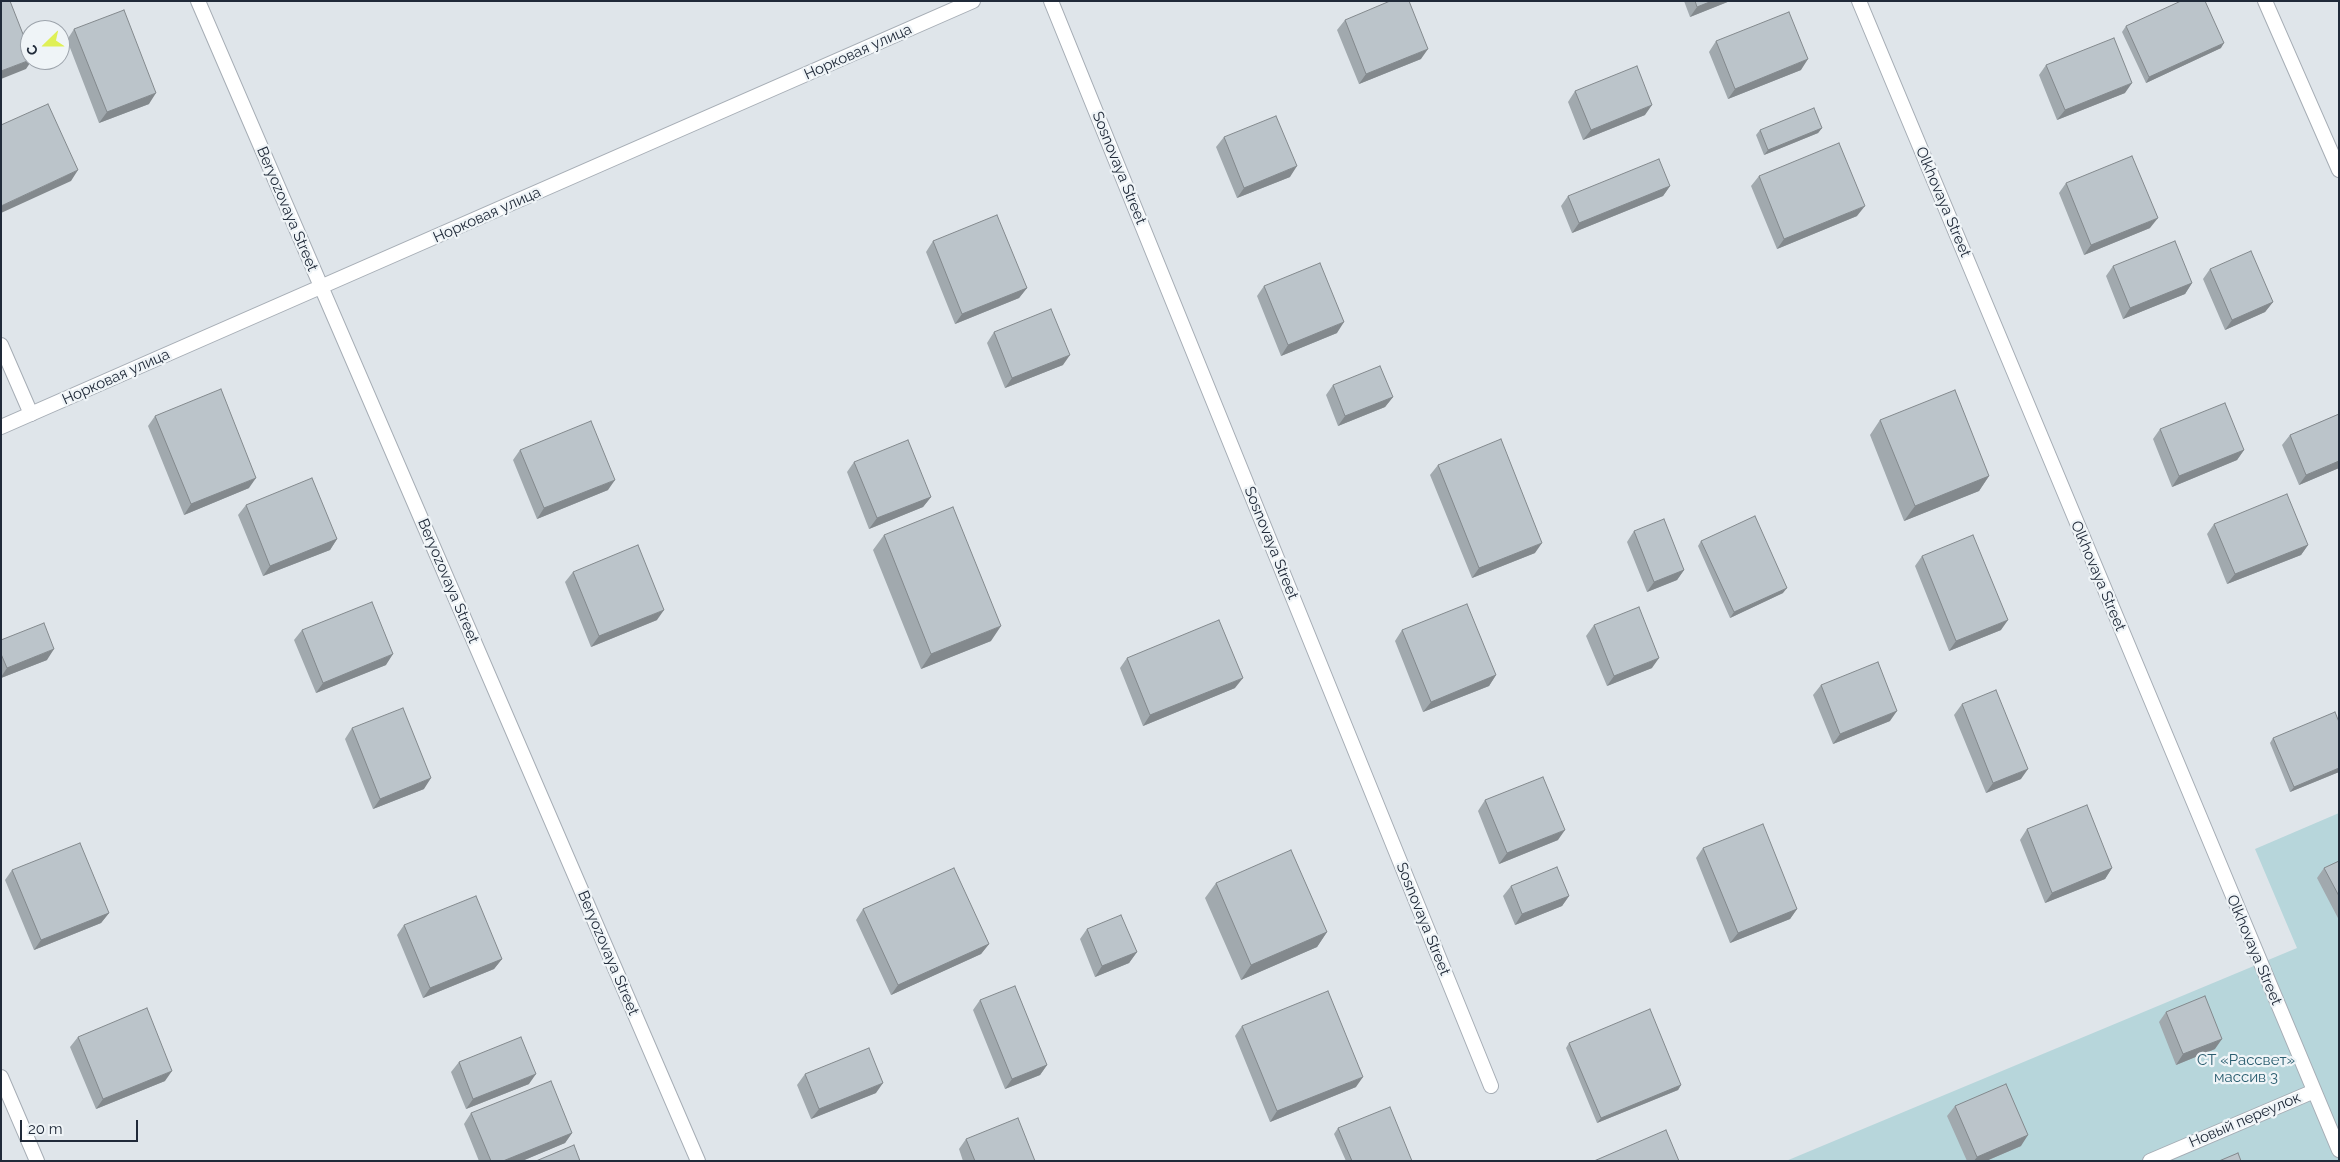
<!DOCTYPE html>
<meta charset="utf-8">
<style>
body{margin:0}
#map{position:relative;width:2340px;height:1162px;overflow:hidden;background:#dfe5ea;font-family:Raleway,sans-serif}
canvas{display:block}
.frame{position:absolute;inset:0;border:2px solid #202a39;pointer-events:none}
.north{position:absolute;left:20px;top:20px;width:50px;height:50px;box-sizing:border-box;background:#eff4f7;border:1px solid #9ca3ab;border-radius:50%;rotate:248deg;font-size:14px;font-weight:700;line-height:20px;text-align:center;color:#202a39}
.north::after{content:'';display:block;margin:auto;width:18px;height:22px;background:#dff056;clip-path:polygon(50% 0,100% 100%,50% 72%,0 100%)}
.scale{position:absolute;left:20px;top:1120px;width:118px;height:22px;box-sizing:border-box;border:2px solid #202a39;border-top:0;padding-left:6px;font-size:15px;line-height:18px;white-space:nowrap;color:#202a39;-webkit-text-stroke:4px #eff4f7;paint-order:stroke}
</style>
<div id="map">
<canvas width="2340" height="1162"></canvas>
<div class="frame"></div>
<div class="north">С</div>
<div class="scale">20 m</div>
</div>
<script>
const c = document.querySelector('canvas').getContext('2d');
c.lineJoin = 'round';
function fill(path, color) {
  c.fillStyle = color;
  c.fill(path, 'evenodd');
}
function toPath(rows) {
  const path = new Path2D();
  for (const r of rows) {
    path.moveTo(r[0], r[1]);
    for (let i = 2; i < r.length; i += 2) path.lineTo(r[i], r[i + 1]);
  }
  return path;
}
function trace(path, color, width, dash) {
  c.strokeStyle = color;
  c.lineWidth = width;
  c.lineCap = dash ? 'butt' : 'round';
  c.setLineDash(dash || []);
  c.stroke(path);
}
function write(font, color, halo, rows, align = 'center') {
  c.font = font + ' Raleway,sans-serif';
  c.lineWidth = 4.5;
  c.setLineDash([]);
  c.textBaseline = 'middle';
  c.strokeStyle = halo;
  c.fillStyle = color;
  for (const [text, x, y, turn = 0] of rows) {
    c.save();
    c.translate(x, y);
    c.rotate((+turn || 0) * Math.PI / 180);
    c.textAlign = isNaN(turn) ? turn : align;
    if (halo) c.strokeText(text, 0, 0);
    c.fillText(text, 0, 0);
    c.restore();
  }
}
const green = toPath([
 [2339,813,2339,1161,1786,1161,2297,948,2255,849]
]);
const service = toPath([
 [2265,1,2339,170],
 [1,345,31,414]
]);
const minor = toPath([
 [198,1,698,1161],
 [1051,1,1491,1086],
 [1859,1,2339,1150],
 [1,427,973,1],
 [1,1077,37,1161],
 [2150,1161,2312,1092]
]);
const wall = toPath([
 [1684,1,1730,1,1690,17],
 [1345,20,1421,59,1359,84,1337,30],
 [2126,26,2221,48,2146,83,2122,32],
 [74,29,149,104,99,123,67,40],
 [1716,41,1801,70,1728,99,1709,52],
 [2046,65,2125,93,2057,120,2039,75],
 [1575,91,1645,115,1583,140,1568,102],
 [1822,128,1818,133,1764,155,1756,135,1760,130],
 [1224,137,1290,177,1237,198,1216,147],
 [1759,176,1857,216,1777,249,1751,186],
 [2066,183,2150,228,2084,255,2059,193],
 [1670,186,1663,196,1572,233,1561,206,1568,196],
 [933,241,1027,288,1019,298,955,324,926,252],
 [2113,266,2192,283,2185,294,2123,319,2106,276],
 [2210,269,2273,302,2265,312,2225,330,2203,279],
 [1264,286,1337,333,1281,356,1257,296],
 [994,332,1063,365,1005,388,987,343],
 [1333,385,1393,397,1385,407,1338,426,1326,395],
 [2339,414,2339,468,2299,485,2282,445,2290,435],
 [155,416,249,488,184,515,148,426],
 [1880,420,1989,476,1979,491,1904,521,1870,435],
 [2160,429,2244,450,2237,460,2172,487,2153,439],
 [520,450,608,490,537,519,513,460],
 [854,462,931,497,923,507,869,529,847,472],
 [1438,465,1535,553,1472,578,1430,475],
 [246,505,337,539,330,550,263,576,238,515],
 [2214,524,2308,545,2301,555,2227,584,2207,534],
 [1634,531,1684,570,1677,580,1647,592,1627,542],
 [884,535,991,641,921,669,873,550],
 [1701,541,1783,593,1730,618,1698,546],
 [1922,556,2001,630,1949,651,1915,566],
 [573,572,657,620,591,647,565,582],
 [1594,625,1652,668,1607,686,1586,636],
 [302,630,386,665,316,693,294,640],
 [1402,630,1496,675,1489,686,1423,712,1395,641],
 [1,640,47,660,1,678],
 [1127,658,1235,688,1143,726,1120,668],
 [1821,685,1890,721,1833,744,1813,695],
 [1962,704,2021,779,1986,793,1954,715],
 [352,728,424,789,373,809,345,739],
 [2273,738,2339,772,2290,792,2270,743],
 [1485,800,1558,840,1499,864,1478,811],
 [2027,829,2112,868,2105,879,2045,903,2020,840],
 [1703,848,1797,909,1790,919,1730,943,1696,858],
 [2339,861,2339,920,2317,878,2324,868],
 [12,870,109,913,101,923,34,950,5,880],
 [1216,883,1327,932,1317,947,1241,980,1205,898],
 [1511,886,1569,896,1562,906,1515,925,1503,896],
 [863,909,989,944,981,954,891,995,856,920],
 [404,925,502,959,494,969,423,998,397,935],
 [1087,929,1137,952,1129,963,1095,977,1080,939],
 [980,1000,1047,1065,1040,1075,1005,1089,973,1010],
 [2166,1012,2215,1049,2176,1065,2159,1022],
 [1242,1026,1356,1087,1270,1122,1235,1036],
 [78,1037,165,1081,96,1109,70,1047],
 [1569,1043,1681,1085,1678,1090,1597,1123,1566,1048],
 [459,1062,529,1084,466,1109,451,1072],
 [805,1074,876,1093,811,1119,797,1085],
 [1955,1106,2021,1146,1986,1161,1967,1161,1947,1116],
 [471,1113,572,1133,565,1143,522,1161,479,1161,464,1124],
 [1338,1128,1412,1161,1346,1161,1334,1134],
 [966,1139,1035,1161,963,1161,959,1149]
]);
const shadedWall = toPath([
 [1712,1,1730,1,1690,17,1697,7],
 [2224,43,2221,48,2146,83,2149,77],
 [1428,49,1421,59,1359,84,1366,74],
 [1808,59,1801,70,1728,99,1735,89],
 [30,60,32,60,26,69,1,79,1,71],
 [2132,83,2125,93,2057,120,2065,110],
 [156,93,149,104,99,123,107,112],
 [1652,105,1645,115,1583,140,1591,130],
 [1822,128,1818,133,1764,155,1768,150],
 [1297,166,1290,177,1237,198,1244,188],
 [78,170,71,181,1,213,1,206],
 [1670,186,1663,196,1572,233,1579,223],
 [1865,206,1857,216,1777,249,1784,239],
 [2158,218,2150,228,2084,255,2091,245],
 [2192,283,2185,294,2123,319,2130,308],
 [1027,288,1019,298,955,324,962,314],
 [2273,302,2265,312,2225,330,2232,320],
 [1344,322,1337,333,1281,356,1288,345],
 [1070,355,1063,365,1005,388,1012,378],
 [1393,397,1385,407,1338,426,1345,416],
 [2244,450,2237,460,2172,487,2179,476],
 [2339,461,2339,468,2299,485,2306,475],
 [1989,476,1979,491,1904,521,1915,506],
 [256,478,249,488,184,515,191,504],
 [615,480,608,490,537,519,544,508],
 [931,497,923,507,869,529,877,518],
 [337,539,330,550,263,576,270,566],
 [1542,543,1535,553,1472,578,1479,568],
 [2308,545,2301,555,2227,584,2235,574],
 [1684,570,1677,580,1647,592,1654,582],
 [1787,588,1783,593,1730,618,1734,612],
 [664,610,657,620,591,647,599,636],
 [2008,620,2001,630,1949,651,1956,641],
 [1001,626,991,641,921,669,931,654],
 [54,649,47,660,1,678,1,677,7,668],
 [393,654,386,665,316,693,323,683],
 [1659,658,1652,668,1607,686,1614,676],
 [1496,675,1489,686,1423,712,1431,702],
 [1243,678,1235,688,1143,726,1150,715],
 [1897,711,1890,721,1833,744,1840,734],
 [2339,768,2339,772,2290,792,2294,787],
 [2028,769,2021,779,1986,793,1993,783],
 [431,778,424,789,373,809,380,799],
 [1565,830,1558,840,1499,864,1507,853],
 [2112,868,2105,879,2045,903,2052,893],
 [1569,896,1562,906,1515,925,1522,914],
 [1797,909,1790,919,1730,943,1738,933],
 [109,913,101,923,34,950,41,940],
 [1327,932,1317,947,1241,980,1251,965],
 [989,944,981,954,891,995,898,985],
 [1137,952,1129,963,1095,977,1102,966],
 [502,959,494,969,423,998,430,988],
 [2222,1039,2215,1049,2176,1065,2183,1054],
 [1047,1065,1040,1075,1005,1089,1012,1079],
 [172,1071,165,1081,96,1109,103,1099],
 [536,1074,529,1084,466,1109,473,1099],
 [1363,1077,1356,1087,1270,1122,1277,1111],
 [883,1083,876,1093,811,1119,819,1109],
 [1681,1085,1678,1090,1597,1123,1601,1118],
 [572,1133,565,1143,522,1161,503,1161],
 [2028,1135,2021,1146,1986,1161,1974,1161,1977,1157]
]);
const building = toPath([
 [1,1,10,1,30,52,30,60,1,71,1,1],
 [1390,1,1409,1,1428,49,1366,74,1345,20,1390,1],
 [1695,1,1712,1,1697,7,1695,1],
 [2181,1,2205,1,2224,43,2149,77,2126,26,2181,1],
 [124,10,156,93,107,112,74,29,124,10],
 [1789,12,1808,59,1735,89,1716,41,1789,12],
 [2114,38,2132,83,2065,110,2046,65,2114,38],
 [1637,66,1652,105,1591,130,1575,91,1637,66],
 [48,104,78,170,1,206,1,125,48,104],
 [1814,108,1822,128,1768,150,1760,130,1814,108],
 [1276,116,1297,166,1244,188,1224,137,1276,116],
 [1839,143,1865,206,1784,239,1759,176,1839,143],
 [2132,156,2158,218,2091,245,2066,183,2132,156],
 [1659,159,1670,186,1579,223,1568,196,1659,159],
 [997,215,1027,288,962,314,933,241,997,215],
 [2175,241,2192,283,2130,308,2113,266,2175,241],
 [2251,251,2273,302,2232,320,2210,269,2251,251],
 [1320,263,1344,322,1288,345,1264,286,1320,263],
 [1051,309,1070,355,1012,378,994,332,1051,309],
 [1380,366,1393,397,1345,416,1333,385,1380,366],
 [221,389,256,478,191,504,155,416,221,389],
 [1955,390,1989,476,1915,506,1880,420,1955,390],
 [2225,403,2244,450,2179,476,2160,429,2225,403],
 [2339,414,2339,461,2306,475,2290,435,2339,414],
 [591,421,615,480,544,508,520,450,591,421],
 [1501,439,1542,543,1479,568,1438,465,1501,439],
 [908,440,931,497,877,518,854,462,908,440],
 [312,478,337,539,270,566,246,505,312,478],
 [2287,494,2308,545,2235,574,2214,524,2287,494],
 [953,507,1001,626,931,654,884,535,953,507],
 [1755,516,1787,588,1734,612,1701,541,1755,516],
 [1664,519,1684,570,1654,582,1634,531,1664,519],
 [1973,535,2008,620,1956,641,1922,556,1973,535],
 [638,545,664,610,599,636,573,572,638,545],
 [372,602,393,654,323,683,302,630,372,602],
 [1467,604,1496,675,1431,702,1402,630,1467,604],
 [1639,607,1659,658,1614,676,1594,625,1639,607],
 [1219,620,1243,678,1150,715,1127,658,1219,620],
 [44,623,54,649,7,668,1,654,1,640,44,623],
 [1878,662,1897,711,1840,734,1821,685,1878,662],
 [1996,690,2028,769,1993,783,1962,704,1996,690],
 [403,708,431,778,380,799,352,728,403,708],
 [2335,712,2339,722,2339,768,2294,787,2273,738,2335,712],
 [1543,777,1565,830,1507,853,1485,800,1543,777],
 [2087,805,2112,868,2052,893,2027,829,2087,805],
 [1763,824,1797,909,1738,933,1703,848,1763,824],
 [80,843,109,913,41,940,12,870,80,843],
 [1291,850,1327,932,1251,965,1216,883,1291,850],
 [2339,861,2339,896,2324,868,2339,861],
 [1557,867,1569,896,1522,914,1511,886,1557,867],
 [954,868,989,944,898,985,863,909,954,868],
 [476,896,502,959,430,988,404,925,476,896],
 [1121,915,1137,952,1102,966,1087,929,1121,915],
 [1015,986,1047,1065,1012,1079,980,1000,1015,986],
 [1328,991,1363,1077,1277,1111,1242,1026,1328,991],
 [2205,996,2222,1039,2183,1054,2166,1012,2205,996],
 [147,1008,172,1071,103,1099,78,1037,147,1008],
 [1650,1009,1681,1085,1601,1118,1569,1043,1650,1009],
 [521,1037,536,1074,473,1099,459,1062,521,1037],
 [869,1048,883,1083,819,1109,805,1074,869,1048],
 [551,1081,572,1133,503,1161,491,1161,471,1113,551,1081],
 [2006,1084,2028,1135,1977,1157,1955,1106,2006,1084],
 [1390,1107,1412,1161,1352,1161,1338,1128,1390,1107],
 [1018,1118,1035,1161,975,1161,966,1139,1018,1118],
 [1666,1130,1679,1161,1594,1161,1666,1130],
 [574,1145,580,1161,536,1161,574,1145],
 [2238,1153,2241,1161,2219,1161,2238,1153]
]);
const streetNames = [
 ["Норковая улица",858,52,-24],
 ["Sosnovaya Street",1119,168,68],
 ["Olkhovaya Street",1943,202,67],
 ["Beryozovaya Street",287,209,67],
 ["Норковая улица",487,215,-24],
 ["Норковая улица",116,377,-24],
 ["Sosnovaya Street",1271,543,68],
 ["Olkhovaya Street",2098,576,67],
 ["Beryozovaya Street",448,581,67],
 ["Sosnovaya Street",1423,919,68],
 ["Olkhovaya Street",2254,950,67],
 ["Beryozovaya Street",608,953,67],
 ["Новый переулок",2245,1120,-23]
];
const parkNames = [
 ["СТ «Рассвет»",2246,1060],
 ["массив 3",2246,1077]
];
fill(green, '#b7d6db');
trace(service, '#a6adb5', 16);
trace(minor, '#a6adb5', 16);
trace(service, '#fff', 14);
trace(minor, '#fff', 14);
fill(wall, '#a1a9ae');
fill(shadedWall, '#83898d');
fill(building, '#bbc4ca');
trace(building, '#83898d', 1);
write('15px', '#202a39', '#eff4f7', streetNames);
write('15px', '#2b5e70', '#eff4f7', parkNames);
</script>
